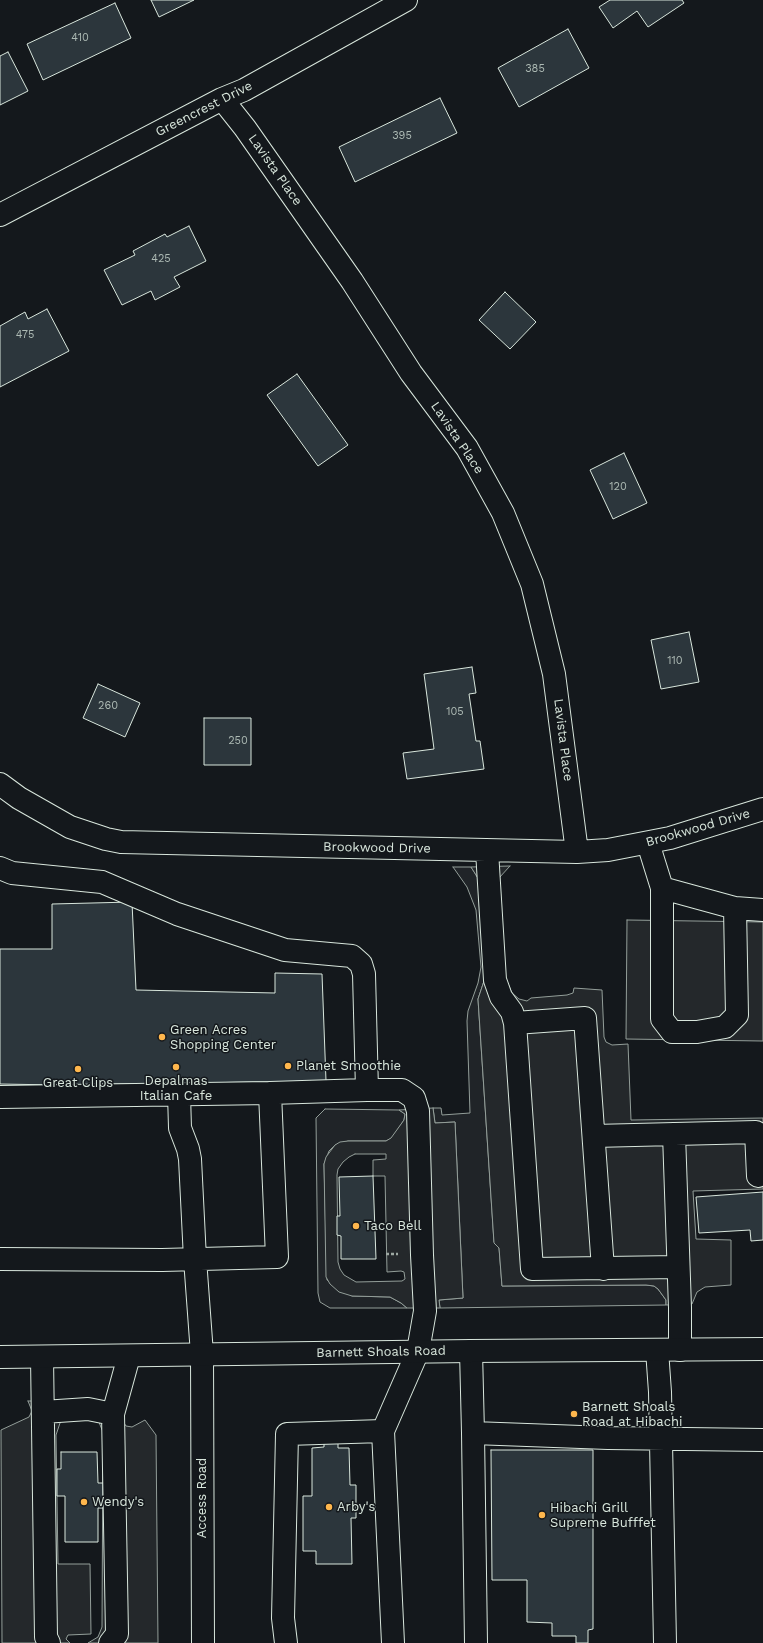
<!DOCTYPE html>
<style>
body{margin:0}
canvas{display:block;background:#14181c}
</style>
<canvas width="763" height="1643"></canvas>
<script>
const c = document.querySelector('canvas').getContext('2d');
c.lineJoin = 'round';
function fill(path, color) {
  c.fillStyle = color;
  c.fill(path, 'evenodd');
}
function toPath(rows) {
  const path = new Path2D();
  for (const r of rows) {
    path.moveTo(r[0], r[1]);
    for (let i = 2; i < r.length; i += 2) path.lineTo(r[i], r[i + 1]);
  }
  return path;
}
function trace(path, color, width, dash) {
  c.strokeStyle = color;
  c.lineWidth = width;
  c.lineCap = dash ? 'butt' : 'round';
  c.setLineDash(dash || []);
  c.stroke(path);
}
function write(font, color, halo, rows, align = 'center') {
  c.font = font + ' "Work Sans",sans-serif';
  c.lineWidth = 3;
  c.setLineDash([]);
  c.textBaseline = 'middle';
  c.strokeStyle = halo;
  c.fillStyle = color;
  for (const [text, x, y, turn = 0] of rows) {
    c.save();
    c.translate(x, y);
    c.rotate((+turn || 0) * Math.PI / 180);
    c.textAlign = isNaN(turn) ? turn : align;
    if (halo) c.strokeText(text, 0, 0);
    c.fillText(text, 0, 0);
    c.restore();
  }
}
const green = toPath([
 [453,867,471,867,481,883,486,975,478,999,494,1242,499,1247,502,1286,646,1285,654,1286,658,1289,666,1300,666,1305,440,1308,439,1300,463,1298,455,1122,435,1123,433,1108,441,1108,442,1115,470,1113,467,1021,468,1011,478,983,481,967,476,910,467,887,453,867],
 [325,1109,399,1110,405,1114,404,1120,392,1138,386,1141,348,1141,335,1145,329,1151,324,1164,327,1280,352,1296,390,1297,401,1303,407,1308,330,1308,320,1302,318,1293,316,1118,325,1109]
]);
const parking = toPath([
 [510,866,499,878,504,974,512,993,519,999,527,1001,531,998,567,995,573,993,574,988,602,990,604,1037,606,1042,612,1045,628,1044,631,1120,763,1118,763,1189,693,1191,696,1239,731,1240,731,1285,705,1287,697,1292,692,1304,666,1305,666,1300,658,1289,654,1286,646,1285,502,1286,499,1248,494,1243,478,999,486,975,481,883,471,867,510,866],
 [627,920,763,922,763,1041,626,1039,627,920],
 [433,1108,435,1123,455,1122,463,1298,439,1300,440,1308,407,1308,401,1303,390,1297,352,1296,339,1292,330,1284,326,1277,324,1164,326,1157,335,1145,340,1142,348,1141,386,1141,391,1138,404,1120,405,1114,399,1110,433,1108],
 [355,1154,386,1154,386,1159,373,1160,373,1176,385,1176,387,1272,401,1271,404,1272,405,1279,402,1281,356,1282,344,1275,340,1269,338,1262,337,1175,338,1169,343,1162,349,1157,355,1154],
 [28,1401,126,1401,124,1413,124,1423,126,1426,132,1427,145,1420,156,1435,158,1643,88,1643,98,1637,102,1627,103,1432,98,1420,64,1419,60,1423,56,1435,58,1564,90,1564,91,1634,68,1635,66,1639,70,1643,2,1643,1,1430,29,1417,32,1411,28,1401]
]);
const building = toPath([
 [151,0,194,0,159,17,151,0],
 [610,0,682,0,684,3,648,27,637,11,613,28,599,7,610,0],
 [115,3,131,38,43,80,27,44,115,3],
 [568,29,589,68,519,107,498,68,568,29],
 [8,52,28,91,0,105,0,56,8,52],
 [440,98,457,133,355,182,339,147,440,98],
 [189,226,206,261,174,277,180,287,155,300,151,291,122,305,104,270,135,255,133,251,165,234,167,237,189,226],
 [505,292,536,322,510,349,479,320,505,292],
 [47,309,69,351,0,387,0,326,25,312,28,319,47,309],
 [297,374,348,445,318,466,267,395,297,374],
 [624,453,647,503,613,519,590,470,624,453],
 [689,632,699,682,661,689,651,640,689,632],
 [472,667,476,693,469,694,476,741,480,741,484,769,407,779,403,753,434,749,424,674,472,667],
 [98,684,140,703,125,737,83,718,98,684],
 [204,718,251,718,251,765,204,765,204,718],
 [132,902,136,990,275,993,275,973,322,974,326,1081,57,1085,0,1084,0,949,52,949,52,904,132,902],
 [373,1176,376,1259,341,1259,341,1236,337,1235,337,1216,340,1216,339,1177,373,1176],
 [763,1192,763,1240,751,1241,750,1230,699,1233,696,1197,763,1192],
 [324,1443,338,1443,338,1448,349,1448,350,1485,356,1485,356,1518,351,1518,352,1564,316,1564,316,1551,303,1551,303,1496,312,1496,312,1448,324,1447,324,1443],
 [491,1450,593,1450,593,1629,588,1630,588,1643,576,1643,576,1636,552,1636,552,1623,527,1622,527,1580,492,1580,491,1450],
 [61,1452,97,1452,98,1483,103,1483,103,1508,98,1508,98,1542,65,1542,65,1496,57,1496,57,1469,61,1469,61,1452]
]);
const path = toPath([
 [386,1254,398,1254]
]);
const minor = toPath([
 [222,99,245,128,352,281,411,373,467,448,503,513,532,584,554,674,577,852],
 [0,215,222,99,244,90,406,0],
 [0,784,19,798,70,827,106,839,121,842,577,852,608,850,670,838,763,809],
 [648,843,662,888,662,1019,672,1032,697,1032,725,1027,737,1015,735,908],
 [487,851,495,980,501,997,512,1012,515,1023,532,1269,678,1267],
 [0,868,12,873,102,882,177,914,285,950,352,956,361,964,364,974,367,1090],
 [662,888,735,908,763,910],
 [515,1023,585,1018,603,1269],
 [179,1094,180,1128,188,1149,190,1159,195,1259,202,1354,203,1643],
 [0,1097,270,1093,367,1090,402,1090,414,1098,418,1111,422,1255,425,1311,418,1351,383,1431,393,1643],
 [674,1134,680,1308,680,1350],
 [594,1136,756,1132,758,1176],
 [0,1259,162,1260,277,1257,270,1093],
 [657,1350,660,1392,665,1643],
 [471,1351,473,1433,476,1643],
 [42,1357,46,1637,49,1643],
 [43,1412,88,1409,113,1414],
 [473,1433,608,1438,763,1440],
 [110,1643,117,1634,113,1414,129,1356],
 [286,1643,283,1618,287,1434,383,1431]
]);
const major = toPath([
 [0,1357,471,1351,763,1349]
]);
const markers = [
 [162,1037,4,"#ffb74d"],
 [288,1066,4,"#ffb74d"],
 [176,1067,4,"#ffb74d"],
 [78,1069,4,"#ffb74d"],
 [356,1226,4,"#ffb74d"],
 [574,1414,4,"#ffb74d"],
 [84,1502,4,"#ffb74d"],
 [329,1507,4,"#ffb74d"],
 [542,1515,4,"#ffb74d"]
];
const numberNames = [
 ["410",80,38],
 ["385",535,69],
 ["395",402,136],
 ["425",161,259],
 ["475",25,335],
 ["120",618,487],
 ["110",675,661],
 ["260",108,706],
 ["105",455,712],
 ["250",238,741]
];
const streetNames = [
 ["Greencrest Drive",204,109,-27],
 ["Lavista Place",275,170,55],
 ["Lavista Place",457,438,56],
 ["Lavista Place",563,740,83],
 ["Brookwood Drive",698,828,-16],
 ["Brookwood Drive",377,848,1],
 ["Barnett Shoals Road",381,1352,-1],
 ["Access Road",202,1498,-90]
];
const poiNames = [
 ["Green Acres",170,1030],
 ["Shopping Center",170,1045],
 ["Planet Smoothie",296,1066],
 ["Depalmas",176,1081,"center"],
 ["Italian Cafe",176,1096,"center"],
 ["Great Clips",78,1083,"center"],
 ["Taco Bell",364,1226],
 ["Barnett Shoals",582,1407],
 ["Road at Hibachi",582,1422],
 ["Wendy's",92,1502],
 ["Arby's",337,1507],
 ["Hibachi Grill",550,1508],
 ["Supreme Bufffet",550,1523]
];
fill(green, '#202428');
trace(green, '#939e99', 1);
fill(parking, '#24282b');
trace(parking, '#939e99', 1);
fill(building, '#2c363c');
trace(building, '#d8e6dc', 1);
trace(minor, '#d8e6dc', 24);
trace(major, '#d8e6dc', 24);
trace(path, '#9da8a2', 2.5, [3, 2]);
trace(minor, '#14181c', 22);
trace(major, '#14181c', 22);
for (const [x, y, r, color] of markers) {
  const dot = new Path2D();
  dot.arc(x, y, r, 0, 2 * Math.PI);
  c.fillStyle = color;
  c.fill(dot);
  trace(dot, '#14181c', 1.5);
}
write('11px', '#adbab4', null, numberNames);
write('13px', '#d8e6dc', '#14181c', streetNames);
write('13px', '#d8e6dc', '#14181c', poiNames, 'left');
</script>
